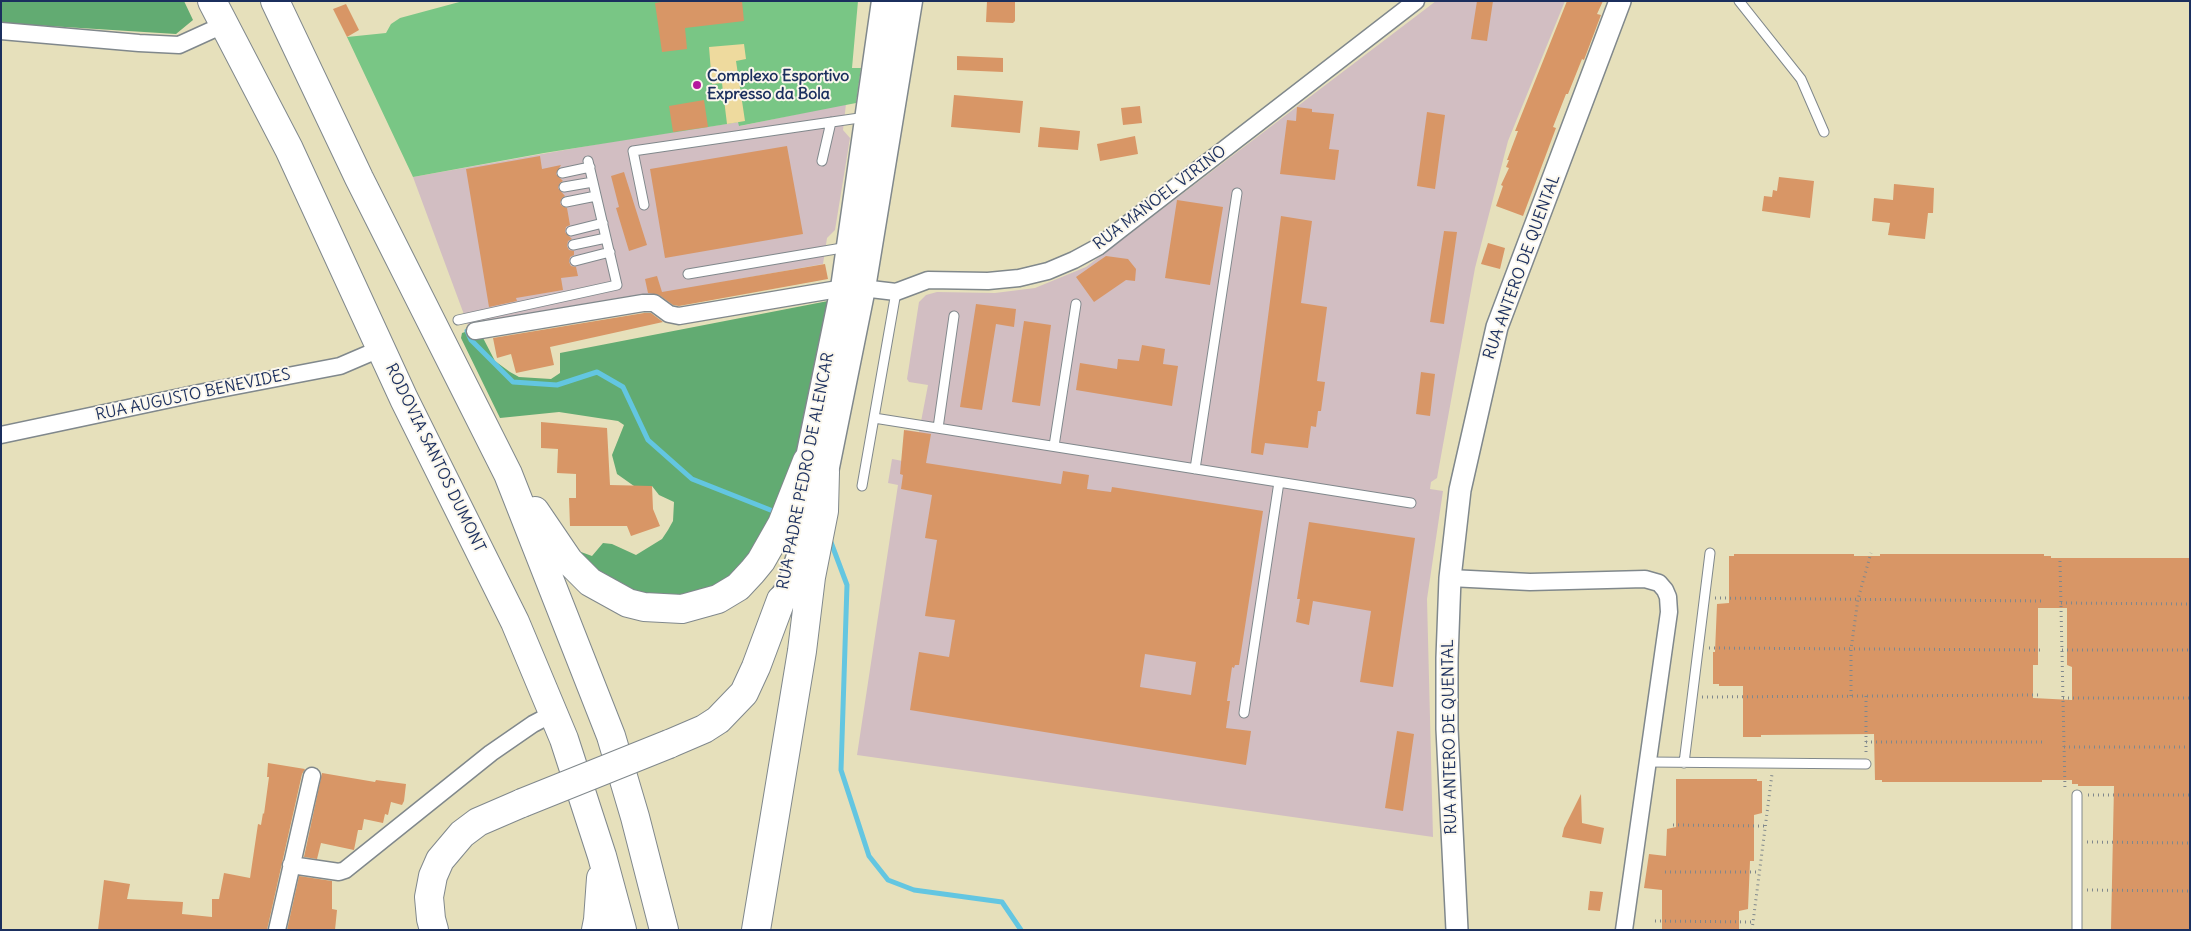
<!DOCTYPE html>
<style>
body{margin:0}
#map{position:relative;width:2191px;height:931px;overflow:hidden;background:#e6e0bb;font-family:Delius,sans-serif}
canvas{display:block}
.frame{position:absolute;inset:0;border:2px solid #1b2f5e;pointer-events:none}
</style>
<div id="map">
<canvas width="2191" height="931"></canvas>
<div class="frame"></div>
</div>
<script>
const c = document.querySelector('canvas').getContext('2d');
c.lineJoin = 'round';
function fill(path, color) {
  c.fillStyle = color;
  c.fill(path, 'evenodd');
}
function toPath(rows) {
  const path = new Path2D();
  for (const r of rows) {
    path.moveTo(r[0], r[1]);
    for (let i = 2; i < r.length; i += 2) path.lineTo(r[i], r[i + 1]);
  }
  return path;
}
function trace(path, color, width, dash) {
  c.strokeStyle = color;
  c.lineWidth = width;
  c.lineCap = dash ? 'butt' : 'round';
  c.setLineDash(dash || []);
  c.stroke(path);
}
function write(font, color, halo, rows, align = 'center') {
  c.font = font + ' Delius,sans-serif';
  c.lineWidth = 4;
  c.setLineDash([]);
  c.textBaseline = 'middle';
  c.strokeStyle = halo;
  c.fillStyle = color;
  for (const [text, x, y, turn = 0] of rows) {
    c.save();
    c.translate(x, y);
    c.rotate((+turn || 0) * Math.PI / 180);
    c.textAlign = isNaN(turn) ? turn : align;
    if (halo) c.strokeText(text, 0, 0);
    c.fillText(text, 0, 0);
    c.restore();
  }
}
const industrial = toPath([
 [1436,1,1565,1,1508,141,1475,268,1437,478,1431,482,1430,489,1443,491,1427,599,1433,837,857,755,898,485,888,483,892,459,908,462,903,448,906,430,919,432,928,385,909,382,907,379,919,302,926,295,937,292,995,293,1035,288,1086,267],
 [846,104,843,130,850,138,835,230,827,238,823,264,469,328,413,177,615,141,739,122,740,126]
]);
const green = toPath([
 [463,1,858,1,852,68,861,68,856,103,739,126,738,122,727,124,544,153,413,177,347,37,386,33,391,24,400,18]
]);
const forest = toPath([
 [1,1,184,1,193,20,176,34,1,23],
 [828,301,801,440,776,522,717,594,639,597,573,556,581,552,592,556,603,543,612,544,636,555,662,539,668,530,673,521,674,502,659,495,652,486,634,486,617,474,612,455,624,425,618,421,559,412,500,418,461,338,462,333,471,330,482,336,495,361,510,372,519,377,551,379,560,373,560,353]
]);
const sand = toPath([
 [744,44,746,59,736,61,745,121,727,124,722,83,712,84,709,47]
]);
const stream = toPath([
 [467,331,471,340,513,382,557,385,597,372,623,387,648,440,692,479,778,513],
 [829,537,847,585,841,770,869,856,888,880,914,890,1002,902,1021,930]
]);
const building = toPath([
 [668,1,742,1,744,21,685,28,687,49,662,52,655,3],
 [987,1,1015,1,1015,21,1013,23,986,22],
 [1477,1,1493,1,1487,41,1471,39],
 [1567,1,1603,1,1597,14,1601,15,1584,60,1582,59,1568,94,1566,94,1553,127,1556,128,1523,216,1496,206,1503,186,1501,185,1509,168,1506,167,1509,160,1507,160,1518,131,1515,131],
 [346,4,359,30,347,37,333,9],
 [957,56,1003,58,1003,72,957,70],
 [954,95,1023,101,1020,133,951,127],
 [704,100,708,127,673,132,669,106],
 [1140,106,1142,123,1123,125,1121,108],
 [1297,107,1312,109,1312,112,1334,114,1329,149,1339,150,1335,180,1280,174,1287,120,1296,121],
 [1427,112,1445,115,1435,189,1417,186],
 [1040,127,1080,131,1078,150,1038,147],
 [1135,136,1138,154,1100,161,1097,144],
 [787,146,803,234,665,258,650,169],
 [540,156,542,169,561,165,556,174,563,181,560,183,558,188,565,196,562,198,560,203,562,206,567,208,570,225,566,227,565,232,572,239,568,241,567,246,569,250,574,251,574,255,570,257,569,262,571,266,576,267,578,276,561,278,563,290,516,298,517,301,489,307,466,169],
 [624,172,647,245,629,251,616,208,619,207,611,176],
 [1779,177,1814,181,1810,218,1762,211,1764,196,1772,197,1773,190,1777,191],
 [1894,184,1934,188,1933,213,1928,213,1925,239,1888,235,1890,223,1872,221,1874,198,1893,200],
 [1177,200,1223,207,1210,285,1165,278],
 [1281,216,1312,221,1301,303,1327,307,1317,381,1325,382,1321,411,1318,411,1316,427,1311,426,1308,448,1265,443,1263,455,1251,453,1252,441],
 [1444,231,1457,232,1444,324,1430,322],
 [1488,243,1505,248,1500,269,1481,264],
 [1106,256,1128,259,1136,269,1135,281,1126,280,1094,302,1076,277],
 [825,264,828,279,679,306,673,305,659,295,648,293,645,279,657,276,662,292],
 [976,304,1016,309,1014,327,996,324,982,410,960,407],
 [644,313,651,313,663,322,550,347,554,365,516,373,511,354,497,358,493,338],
 [1024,321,1051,325,1040,406,1012,402],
 [1142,345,1165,349,1163,364,1178,366,1172,406,1076,390,1080,363,1117,369,1118,359,1139,361],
 [1421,372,1435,374,1430,416,1416,414],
 [541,422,607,428,610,485,652,486,653,509,660,526,631,536,627,526,570,526,569,498,576,498,576,474,557,473,558,449,541,448],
 [904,430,931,434,926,463,1061,484,1063,471,1089,475,1087,489,1111,492,1112,487,1263,511,1239,665,1235,665,1234,668,1232,667,1227,701,1230,701,1226,728,1251,731,1246,765,910,710,919,652,949,657,955,620,925,616,937,540,925,538,932,495,901,489,903,475,900,474],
 [1145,654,1196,662,1191,695,1140,687],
 [1309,522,1415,538,1393,687,1360,682,1371,611,1313,601,1309,625,1296,622,1300,599,1297,599],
 [1734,554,1854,554,1854,556,1880,556,1880,554,2044,554,2044,556,2051,556,2051,558,2190,558,2190,930,2111,929,2114,786,2078,786,2078,784,2072,784,2072,780,2042,780,2042,782,1882,782,1882,780,1875,780,1874,734,1761,735,1761,737,1743,737,1743,686,1719,686,1719,684,1713,684,1713,652,1715,652,1717,604,1729,603,1729,556,1734,556],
 [2038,608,2067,608,2067,665,2072,667,2072,700,2033,698,2033,665,2038,665],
 [1397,731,1414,734,1403,811,1385,808],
 [268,763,305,769,302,774,267,930,98,930,104,880,130,884,127,899,183,902,182,914,212,917,212,899,219,899,224,873,250,878,258,824,261,825,263,813,264,814,269,777,267,777],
 [322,773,375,782,376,780,406,784,404,801,402,805,391,802,388,815,385,814,383,823,364,819,362,830,358,830,354,850,321,843,317,859,304,857],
 [1676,779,1757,779,1757,781,1762,781,1762,813,1754,815,1754,861,1750,861,1748,909,1739,911,1739,930,1662,930,1662,890,1644,888,1649,854,1666,856,1667,829,1676,827],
 [1581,794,1582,823,1604,828,1601,844,1562,837,1564,828],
 [299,876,332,881,332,909,337,910,335,930,287,930],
 [1590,891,1603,892,1600,911,1588,910]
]);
const path = toPath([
 [2060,561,2065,791],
 [1715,598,2041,601],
 [2061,603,2190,604],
 [1709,648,2041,650],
 [2062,650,2190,650],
 [1851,696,1851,649,1858,599,1871,553],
 [1866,696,1866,753],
 [1702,697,2042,695],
 [2063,698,2190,698],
 [1866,742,2045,742],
 [2064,747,2190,747],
 [2088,795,2190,795],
 [1673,825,1765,826],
 [2087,842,2190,843],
 [1665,872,1759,872],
 [2087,890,2190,891],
 [1655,921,1753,922],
 [1752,930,1772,774]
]);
const service = toPath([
 [1739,1,1801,79,1824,132],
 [822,161,831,122],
 [562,173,590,167],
 [564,187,593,182],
 [566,202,596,196],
 [644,205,633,151,866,117],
 [571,231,603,223],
 [573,245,606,238],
 [575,261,610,252],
 [688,274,848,247],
 [458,320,617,285,588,161],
 [874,418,1411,503],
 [938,428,954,316],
 [1054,446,1076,304],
 [1195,469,1237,193],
 [862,486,896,292],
 [1244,713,1279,482],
 [1649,762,1866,764],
 [1684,763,1710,553],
 [2077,795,2077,930]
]);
const minor = toPath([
 [1,31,139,43,179,45,223,25],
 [862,288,896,292,928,280,988,281,1019,278,1048,271,1074,260,1098,247,1121,229,1416,1],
 [475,331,643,303,654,303,669,314,679,316,844,288],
 [1,435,199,393,340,366,382,348],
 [1450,578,1530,582,1645,579,1659,583,1665,590,1668,597,1669,612,1624,930],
 [291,865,339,872,345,870,491,753,533,724,554,713],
 [277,930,312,776]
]);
const tertiary = toPath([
 [1457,930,1447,729,1447,658,1450,578,1460,490,1497,327,1620,1]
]);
const primary = toPath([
 [804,482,844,288,885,1],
 [781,600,791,586,825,472,862,288,909,1]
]);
const trunk = toPath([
 [212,1,289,149,404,399,515,622,564,739,602,856,622,930],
 [275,1,359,178,508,474,611,736,635,817,664,930],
 [535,511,569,561,590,582,628,603,644,607,682,609,718,599,738,587,752,572,761,561,782,524,807,461],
 [669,744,704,729,718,720,744,693,756,667,781,600],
 [434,930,431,919,429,897,433,876,440,860,462,834,478,822,522,803],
 [596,930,598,920,601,878],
 [756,930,802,651,811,577,824,511,825,472]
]);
const trunkBridge = toPath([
 [522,803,669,744]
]);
const markers = [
 [697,85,5,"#b5179e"]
];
const poiNames = [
 ["Complexo Esportivo",707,76],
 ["Expresso da Bola",707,94]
];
const streetNames = [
 ["RUA MANOEL VIRINO",1160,198,-37],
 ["RUA ANTERO DE QUENTAL",1522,267,-70],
 ["RUA AUGUSTO BENEVIDES",193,395,-12],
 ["RODOVIA SANTOS DUMONT",435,458,64],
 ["RUA PADRE PEDRO DE ALENCAR",806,471,-79],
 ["RUA ANTERO DE QUENTAL",1450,737,-91]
];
fill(industrial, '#d2bec2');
fill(green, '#79c685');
fill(forest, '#62ab72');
fill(sand, '#eeda9e');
trace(stream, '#63c6e1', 5);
fill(building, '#d89666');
trace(service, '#80888c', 11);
trace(minor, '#80888c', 19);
trace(tertiary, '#80888c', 24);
trace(primary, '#80888c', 29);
trace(trunk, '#80888c', 30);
trace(path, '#80888c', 3, [1, 4]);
trace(service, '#fff', 9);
trace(minor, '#fff', 16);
trace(tertiary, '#fff', 21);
trace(primary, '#fff', 26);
trace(trunk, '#fff', 28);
trace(trunkBridge, '#80888c', 30, []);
trace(trunkBridge, '#fff', 28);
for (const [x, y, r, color] of markers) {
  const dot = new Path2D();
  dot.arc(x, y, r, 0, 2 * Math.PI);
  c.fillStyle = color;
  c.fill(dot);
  trace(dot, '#fbf7ec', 2);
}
write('bold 16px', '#1b2f5e', '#fbf7ec', poiNames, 'left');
write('16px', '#1b2f5e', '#fbf7ec', streetNames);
</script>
